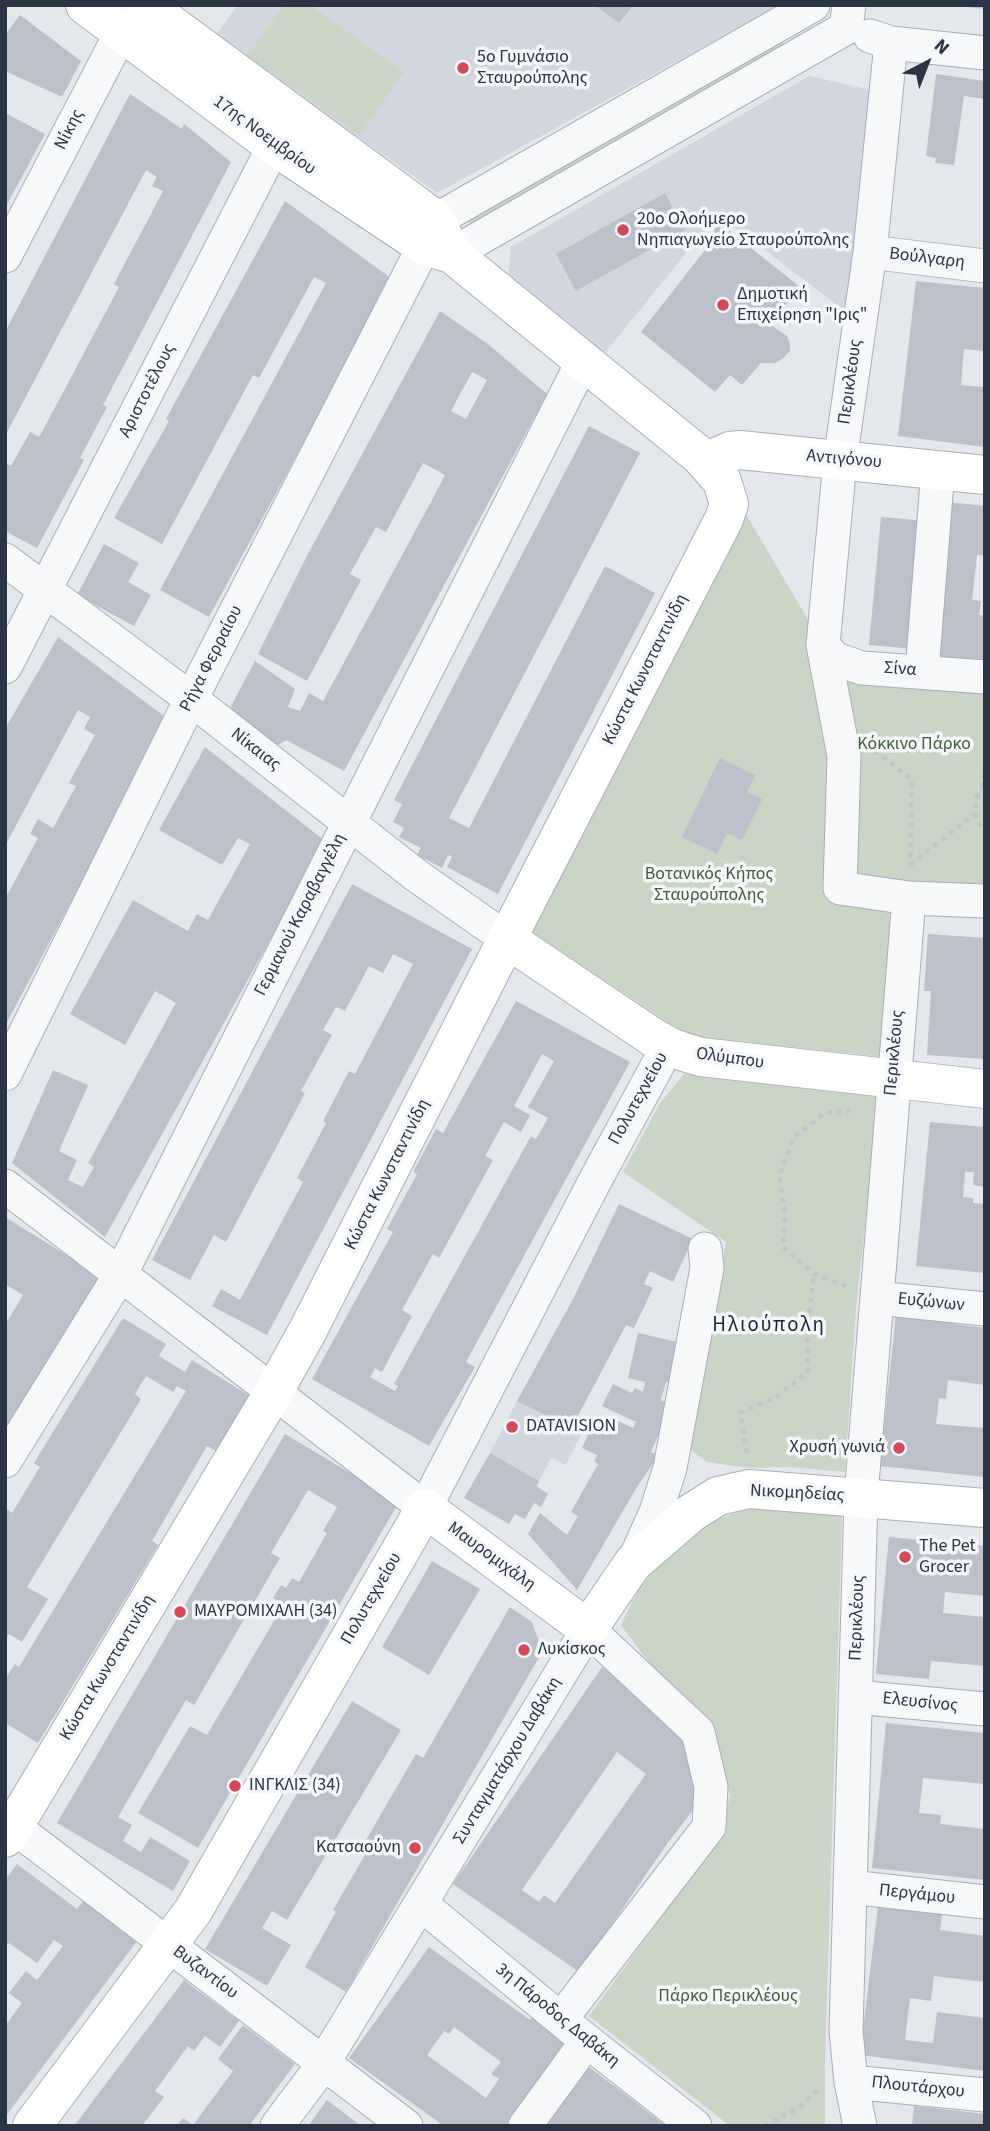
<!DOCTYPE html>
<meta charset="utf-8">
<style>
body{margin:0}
#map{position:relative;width:990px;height:2131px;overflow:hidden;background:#e4e7ec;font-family:"Source Sans 3",sans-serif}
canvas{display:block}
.frame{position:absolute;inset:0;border:7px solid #2b3445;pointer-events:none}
.north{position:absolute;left:892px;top:28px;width:70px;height:70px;-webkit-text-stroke:5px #f4f6f9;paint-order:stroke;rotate:42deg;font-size:19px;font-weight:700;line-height:28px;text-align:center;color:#2b3445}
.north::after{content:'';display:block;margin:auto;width:24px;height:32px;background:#2b3445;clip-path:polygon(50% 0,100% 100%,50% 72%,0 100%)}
</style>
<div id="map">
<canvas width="990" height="2131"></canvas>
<div class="frame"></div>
<div class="north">N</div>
</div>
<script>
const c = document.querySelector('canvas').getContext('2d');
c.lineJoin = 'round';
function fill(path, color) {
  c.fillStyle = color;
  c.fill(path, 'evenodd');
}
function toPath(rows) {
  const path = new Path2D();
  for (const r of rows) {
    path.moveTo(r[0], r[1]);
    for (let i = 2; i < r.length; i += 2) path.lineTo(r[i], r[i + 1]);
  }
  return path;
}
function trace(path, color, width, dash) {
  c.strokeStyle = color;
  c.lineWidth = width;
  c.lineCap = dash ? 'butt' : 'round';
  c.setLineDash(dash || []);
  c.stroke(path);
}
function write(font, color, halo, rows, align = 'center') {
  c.font = font + ' "Source Sans 3",sans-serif';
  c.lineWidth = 7;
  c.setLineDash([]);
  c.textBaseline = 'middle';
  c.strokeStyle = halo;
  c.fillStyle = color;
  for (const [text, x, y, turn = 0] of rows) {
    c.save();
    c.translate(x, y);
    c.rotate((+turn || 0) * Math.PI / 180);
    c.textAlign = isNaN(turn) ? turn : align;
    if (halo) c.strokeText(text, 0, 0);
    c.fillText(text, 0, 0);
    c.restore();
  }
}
const built = toPath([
 [238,5,780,5,437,193,215,36],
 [809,76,871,90,850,315,718,214,599,360,507,285,511,247],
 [517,1401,581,1435,566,1465,551,1458,539,1481,490,1453]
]);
const green = toPath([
 [283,5,310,5,404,72,360,135,248,56],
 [777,39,783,42,782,49,473,225,467,221],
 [744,511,823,645,985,677,985,897,896,891,883,1057,688,1036,532,932],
 [684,1074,879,1094,856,1308,845,1472,790,1467,748,1468,707,1462,685,1446,726,1242,623,1172,660,1103],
 [753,1506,842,1516,825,2059,825,2126,730,2126,589,2016,720,1837,730,1796,715,1730,664,1683,621,1625,639,1588,665,1558,711,1522]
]);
const building = toPath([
 [595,5,633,5,619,23],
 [966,5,985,5,985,9,966,7],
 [20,15,81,61,62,97,5,71,5,35],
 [936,74,985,81,985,99,964,96,954,165,935,163,936,158,926,156],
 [130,94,182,129,184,124,231,162,103,405,107,407,80,458,84,460,37,548,5,531,5,463,11,466,30,432,39,437,67,385,119,287,114,284,163,191,152,186,157,177,146,170,5,436,5,332],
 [5,113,45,134,5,208],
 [665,193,685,230,576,291,556,254],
 [285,201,392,279,209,617,160,590,326,283,314,277,259,378,253,375,162,544,114,518,169,421,166,419],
 [718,225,725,227,800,287,770,324,787,336,790,344,790,351,782,359,775,363,761,363,742,385,730,375,715,392,641,332,715,237,714,229],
 [916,281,985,288,985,351,964,349,961,385,985,387,985,447,898,436],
 [440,311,488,344,547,394,344,771,286,740,277,746,229,710,255,661,295,689,288,707,300,711,309,693,323,701,432,500,445,475,423,463,386,532,376,527,350,574,361,580,307,681,258,654,309,552],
 [472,372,487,380,466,419,451,411],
 [589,426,640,453,449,818,469,828,605,566,655,593,498,894,447,867,452,857,448,855,442,868,417,855,421,848,399,837,404,828,393,822,402,804,394,800],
 [948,502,985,506,985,556,977,555,972,600,981,601,979,615,985,616,985,661,931,661],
 [881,517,926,521,914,649,869,645],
 [104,544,139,563,128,582,151,595,134,626,77,595],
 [58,637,168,719,5,1026,5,899,38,838,30,834,38,819,53,828,76,786,69,783,95,735,84,729,90,717,78,710,5,846,5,729],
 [205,747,325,841,105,1237,12,1163,53,1070,88,1085,59,1151,77,1160,68,1180,83,1187,94,1167,88,1163,176,1003,155,991,125,1045,70,1014,133,900,188,931,197,914,208,920,250,844,238,838,222,865,159,830],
 [720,758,755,775,747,792,762,799,742,840,727,833,717,854,682,837],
 [352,884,472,949,267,1335,212,1306,221,1289,240,1300,303,1182,297,1178,326,1123,323,1121,349,1071,355,1074,413,964,393,954,383,973,369,966,345,1011,336,1007,323,1030,332,1035,301,1091,305,1093,226,1242,214,1235,190,1280,152,1260],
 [928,934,985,938,985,1059,927,1055,931,991,924,991],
 [516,1001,630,1062,466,1362,475,1367,429,1446,312,1379,393,1232,387,1229,417,1174,413,1172,436,1129,443,1133],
 [542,1054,554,1061,528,1107,548,1118,536,1139,531,1136,394,1384,398,1386,395,1391,370,1377,375,1368,382,1372,412,1316,402,1310,433,1254,439,1258,493,1160,485,1156,504,1122,521,1132,530,1115,514,1106],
 [930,1122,985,1127,985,1187,973,1185,974,1172,965,1172,963,1197,973,1198,973,1203,985,1204,985,1273,916,1266],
 [619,1204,693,1239,673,1282,650,1271,644,1284,653,1288,634,1328,626,1325,571,1429,517,1401,573,1299],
 [5,1217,102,1277,5,1435,5,1325,23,1295,5,1284],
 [896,1314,954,1321,954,1324,985,1328,985,1385,948,1380,946,1399,939,1398,936,1424,985,1428,985,1477,880,1466],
 [123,1318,166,1344,159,1356,185,1372,192,1360,250,1396,216,1451,207,1446,152,1541,158,1545,38,1743,5,1723,5,1679,15,1664,19,1667,186,1391,177,1386,173,1392,146,1376,135,1394,141,1399,27,1587,48,1599,22,1642,9,1634,5,1640,5,1508,12,1513,40,1467,34,1463],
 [638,1333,682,1343,672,1383,666,1382,661,1400,671,1405,651,1452,659,1455,637,1487,577,1590,528,1534,540,1513,567,1535,578,1516,571,1512,598,1464,594,1461,597,1455,582,1448,591,1428,606,1435,614,1419,633,1428,636,1422,602,1406,613,1384,632,1393,635,1388,643,1392,645,1382,628,1378],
 [285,1434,399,1502,198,1848,138,1813,190,1726,207,1735,284,1604,273,1598,281,1585,286,1588,292,1578,299,1582,327,1533,323,1531,337,1507,308,1490,271,1553,280,1558,194,1705,186,1700,118,1817,132,1825,123,1841,141,1852,150,1837,190,1861,173,1891,57,1823],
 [490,1453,539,1481,536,1486,548,1494,541,1507,534,1503,525,1519,515,1514,509,1524,464,1498],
 [889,1537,985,1546,985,1596,945,1592,943,1613,985,1617,985,1666,931,1661,929,1679,876,1674],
 [432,1561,480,1589,429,1675,382,1647],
 [510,1607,532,1622,539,1642,546,1642,548,1645,547,1649,542,1652,346,1992,305,1967,336,1912,333,1910,365,1855,359,1852,416,1754,423,1758],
 [602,1667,660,1707,693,1736,699,1802,667,1844,579,1972,453,1884],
 [617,1752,646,1774,555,1903,544,1895,539,1902,522,1890],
 [352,1701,401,1730,287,1920,272,1911,262,1928,291,1945,267,1986,205,1949],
 [886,1723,985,1733,985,1784,923,1778,919,1813,941,1815,940,1824,985,1829,985,1880,872,1868],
 [17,1864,77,1909,86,1897,140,1937,5,2117,5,2026,22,2003,9,1993,26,1971,37,1980,63,1946,54,1940,37,1963,9,1943,5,1947,5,1880],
 [878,1906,942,1914,940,1930,985,1936,985,1982,934,1976,931,2001,910,1998,905,2040,933,2043,937,2012,985,2018,985,2071,860,2055],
 [429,1947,530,2020,535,2014,574,2042,514,2126,444,2126,349,2058],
 [454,2027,501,2062,491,2074,499,2079,486,2098,427,2055,444,2031,449,2034],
 [184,1980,239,2021,220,2047,205,2036,194,2051,188,2046,155,2091,164,2097,142,2126,74,2126],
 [243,2025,295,2064,249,2126,177,2126,183,2118,193,2125,233,2071,218,2059],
 [589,2067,621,2091,666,2126,544,2126],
 [327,2100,361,2126,308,2126],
 [914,2106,985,2114,985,2126,912,2126]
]);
const path = toPath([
 [875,750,912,780,910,865],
 [985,786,977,796,975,813,978,822,985,832],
 [982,788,985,768],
 [910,865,975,813],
 [846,1286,814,1274,783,1247,785,1213,779,1176,794,1137,825,1113,850,1111],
 [747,1453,740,1413,776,1397,808,1372,807,1334,814,1274],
 [764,2126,797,2109,819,2089]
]);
const street = toPath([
 [870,36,891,43,985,53],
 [891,43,870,252,840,461,823,645,844,756,840,888,909,898,985,901],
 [436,220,813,5],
 [870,252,985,266],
 [452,254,846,28,849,5],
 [5,256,133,10],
 [5,560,191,699,417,876,507,939],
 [823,645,835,659,862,668,985,677],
 [5,667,274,146,288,125],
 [922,671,938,469],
 [5,1074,191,699,424,246],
 [5,1186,425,1508,597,1177,668,1046],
 [877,1298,985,1309],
 [5,1461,120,1275,583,361],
 [634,1561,656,1512,670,1468,707,1268,705,1249],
 [855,1697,985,1709],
 [5,1820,406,2126],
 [850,1887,985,1902],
 [421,1904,587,2041,695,2126],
 [851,2082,985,2095],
 [277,2126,317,2073,588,1629,698,1732,711,1787,709,1827,561,2019],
 [525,2126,587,2041],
 [860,2126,851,2082,846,2031,861,1497,909,898]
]);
const secondary = toPath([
 [145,5,436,220,452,254],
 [706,462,730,451,740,450,985,475],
 [507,939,651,1036,668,1046,684,1052,701,1057,985,1089],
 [5,1838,14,1826,273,1393,307,1332,507,939,724,519,729,504,722,481,700,456,452,254,424,246,274,146,85,5],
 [32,2126,193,1911,425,1508,588,1629,633,1563,691,1513,718,1496,749,1489,985,1508]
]);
const markers = [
 [463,68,7,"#d1495b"],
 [623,230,7,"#d1495b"],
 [723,305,7,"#d1495b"],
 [512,1427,7,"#d1495b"],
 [899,1448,7,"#d1495b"],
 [905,1557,7,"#d1495b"],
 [180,1612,7,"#d1495b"],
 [524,1650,7,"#d1495b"],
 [235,1786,7,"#d1495b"],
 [415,1848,7,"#d1495b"]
];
const poiNames = [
 ["5ο Γυμνάσιο",477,58],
 ["Σταυρούπολης",477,79],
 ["20ο Ολοήμερο",637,220],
 ["Νηπιαγωγείο Σταυρούπολης",637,241],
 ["Δημοτική",737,295],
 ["Επιχείρηση \"Ιρις\"",737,316],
 ["DATAVISION",526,1427],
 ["Χρυσή γωνιά",885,1448,"right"],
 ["The Pet",919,1547],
 ["Grocer",919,1568],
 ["ΜΑΥΡΟΜΙΧΑΛΗ (34)",194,1612],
 ["Λυκίσκος",538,1650],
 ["ΙΝΓΚΛΙΣ (34)",249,1786],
 ["Κατσαούνη",401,1848,"right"]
];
const streetNames = [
 ["Νίκης",70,130,-63],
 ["17ης Νοεμβρίου",264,136,36],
 ["Βούλγαρη",927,259,7],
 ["Περικλέους",851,382,-82],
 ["Αριστοτέλους",148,391,-63],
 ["Αντιγόνου",844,460,5],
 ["Ρήγα Φερραίου",212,659,-63],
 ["Κώστα Κωνσταντινίδη",646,670,-63],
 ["Σίνα",900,670,4],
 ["Νίκαιας",255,750,38],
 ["Γερμανού Καραβαγγέλη",301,915,-63],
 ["Περικλέους",895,1053,-85],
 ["Ολύμπου",730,1059,8],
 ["Πολυτεχνείου",639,1099,-61],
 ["Κώστα Κωνσταντινίδη",388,1175,-63],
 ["Ευζώνων",931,1303,6],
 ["Νικομηδείας",797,1494,3],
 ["Μαυρομιχάλη",491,1557,36],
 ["Πολυτεχνείου",372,1599,-60],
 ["Περικλέους",858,1618,-88],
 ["Κώστα Κωνσταντινίδη",108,1668,-59],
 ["Ελευσίνος",920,1703,6],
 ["Συνταγματάρχου Δαβάκη",508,1761,-59],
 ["Περγάμου",917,1895,6],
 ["Βυζαντίου",205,1973,37],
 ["3η Πάροδος Δαβάκη",557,2016,39],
 ["Πλουτάρχου",918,2088,6]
];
const parkNames = [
 ["Κόκκινο Πάρκο",914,745],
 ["Βοτανικός Κήπος",709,875],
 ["Σταυρούπολης",709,896],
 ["Πάρκο Περικλέους",728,1997]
];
const quarterNames = [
 ["Ηλιούπολη",769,1326]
];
fill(built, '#d2d6de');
fill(green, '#c9d6c5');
fill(building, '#bbc0ca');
trace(street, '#a9aeb7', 35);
trace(secondary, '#a9aeb7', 40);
trace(path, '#c2c5cb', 4.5, [5, 5]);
trace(street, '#f7f8fa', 33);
trace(secondary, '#fff', 38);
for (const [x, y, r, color] of markers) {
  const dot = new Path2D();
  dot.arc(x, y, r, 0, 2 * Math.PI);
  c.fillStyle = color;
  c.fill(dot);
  trace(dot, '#f4f6f9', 2.5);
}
write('18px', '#2b3445', '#f4f6f9', poiNames, 'left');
write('18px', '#2b3445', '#f4f6f9', streetNames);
write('18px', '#3f6138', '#f4f6f9', parkNames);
c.letterSpacing = '2px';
write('21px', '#1d2536', '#f4f6f9', quarterNames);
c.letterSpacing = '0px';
</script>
